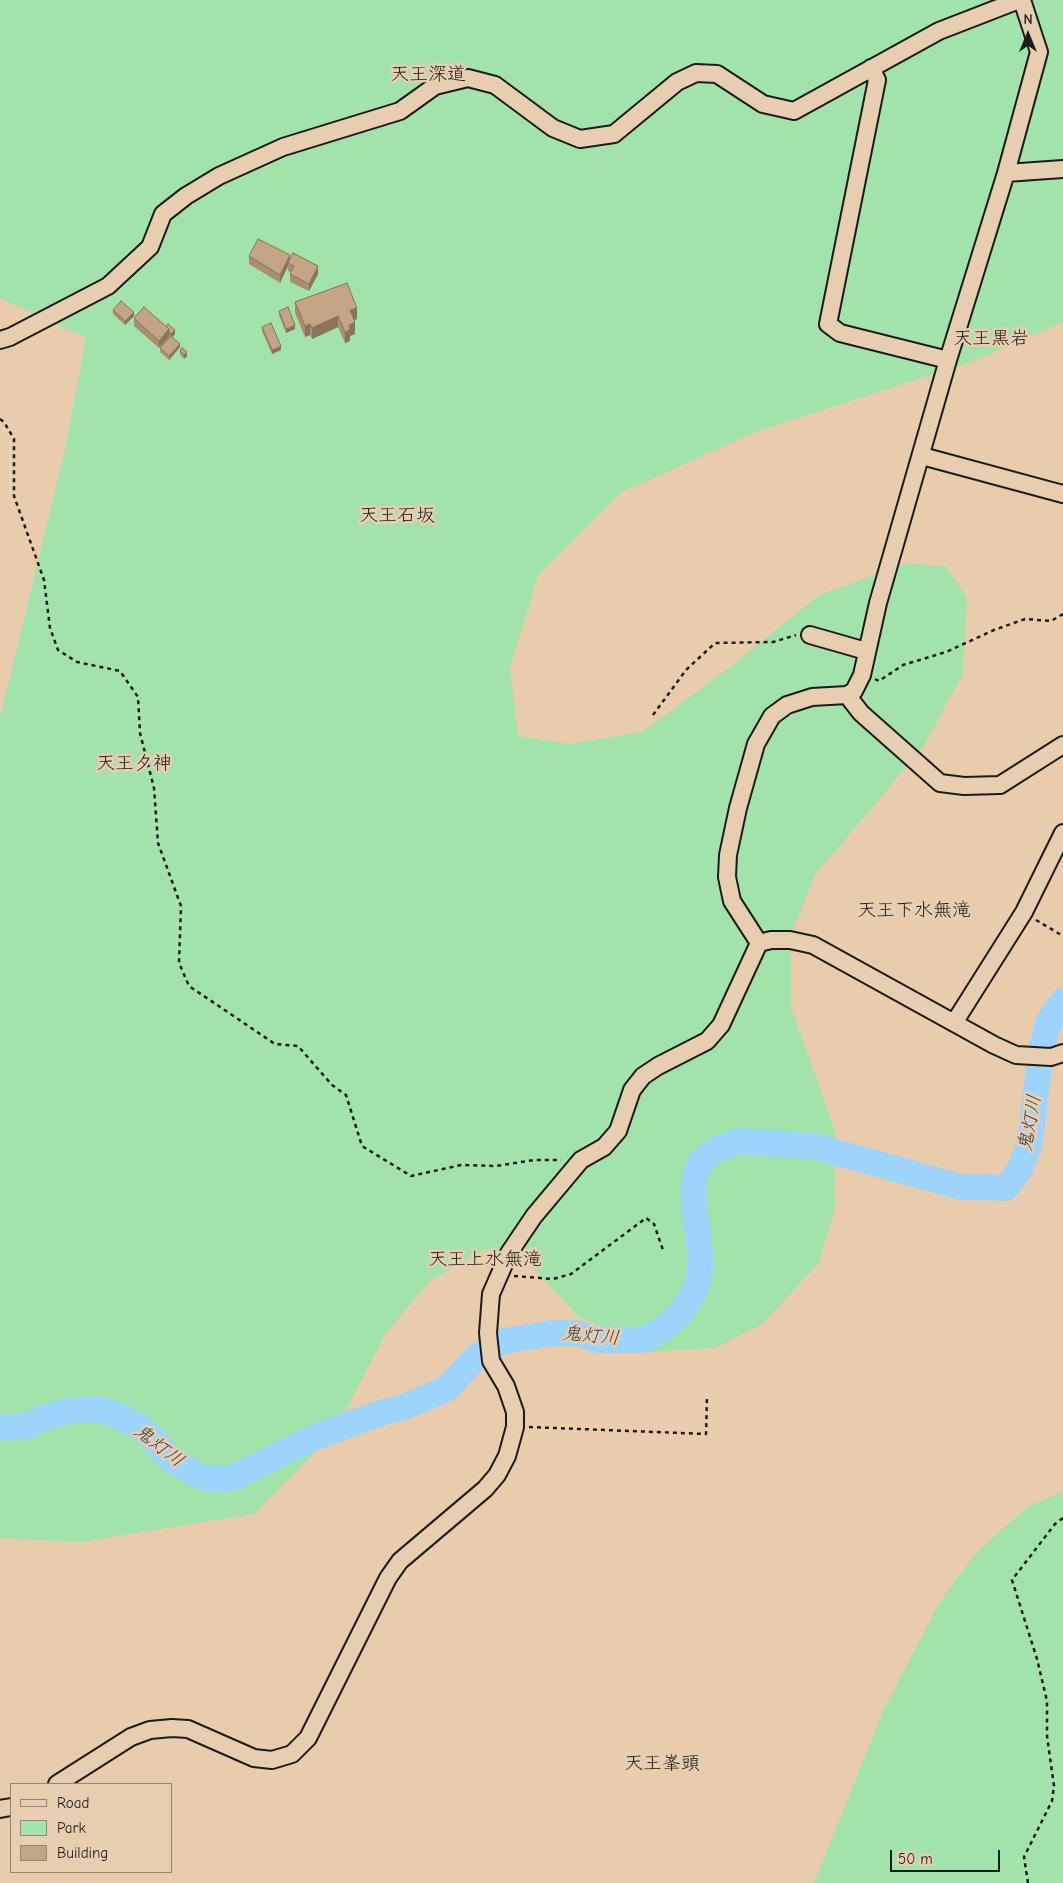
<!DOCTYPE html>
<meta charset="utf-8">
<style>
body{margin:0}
#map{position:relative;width:1063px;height:1883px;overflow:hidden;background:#e8ccac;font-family:"Comic Neue",sans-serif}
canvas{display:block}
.legend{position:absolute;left:10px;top:1783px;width:162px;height:90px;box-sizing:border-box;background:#e8ceb0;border:1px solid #968775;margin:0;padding:6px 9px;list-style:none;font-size:15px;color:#1c1c1c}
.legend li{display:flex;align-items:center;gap:10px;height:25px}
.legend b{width:25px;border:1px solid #968775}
.north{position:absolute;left:1003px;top:10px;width:50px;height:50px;-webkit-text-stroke:4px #e8ceb0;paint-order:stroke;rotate:0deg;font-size:14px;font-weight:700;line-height:20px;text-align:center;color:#1c1c1c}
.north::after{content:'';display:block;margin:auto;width:18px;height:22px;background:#1c1c1c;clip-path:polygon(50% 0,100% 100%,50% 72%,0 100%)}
.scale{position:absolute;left:890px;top:1850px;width:110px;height:22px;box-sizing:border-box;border:2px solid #1c1c1c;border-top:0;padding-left:6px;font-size:15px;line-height:18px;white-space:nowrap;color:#1c1c1c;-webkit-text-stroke:4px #e8ceb0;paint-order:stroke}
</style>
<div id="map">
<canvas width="1063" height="1883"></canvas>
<ul class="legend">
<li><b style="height:6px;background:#e8ceb0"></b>Road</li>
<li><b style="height:14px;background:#a2e3ac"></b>Park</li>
<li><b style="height:14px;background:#c4a583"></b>Building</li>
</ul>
<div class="north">N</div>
<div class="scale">50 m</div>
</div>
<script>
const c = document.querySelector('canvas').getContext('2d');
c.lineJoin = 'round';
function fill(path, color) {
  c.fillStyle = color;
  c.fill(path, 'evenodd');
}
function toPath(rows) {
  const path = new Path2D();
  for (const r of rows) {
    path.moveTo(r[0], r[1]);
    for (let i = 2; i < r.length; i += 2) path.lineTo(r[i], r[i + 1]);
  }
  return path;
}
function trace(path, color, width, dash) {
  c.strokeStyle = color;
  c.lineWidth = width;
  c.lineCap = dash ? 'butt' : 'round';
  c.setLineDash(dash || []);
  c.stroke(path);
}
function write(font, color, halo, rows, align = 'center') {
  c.font = font + ' "Comic Neue","Klee One",sans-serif';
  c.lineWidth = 5;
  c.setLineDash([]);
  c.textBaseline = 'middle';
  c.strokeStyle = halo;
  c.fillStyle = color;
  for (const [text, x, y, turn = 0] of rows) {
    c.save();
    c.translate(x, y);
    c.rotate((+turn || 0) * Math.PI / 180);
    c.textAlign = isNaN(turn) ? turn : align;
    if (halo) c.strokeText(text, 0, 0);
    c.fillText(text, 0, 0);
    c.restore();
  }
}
const green = toPath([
 [0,0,1063,0,1063,322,971,362,758,431,622,492,538,576,510,668,518,736,570,744,642,732,730,667,819,595,907,563,947,567,967,598,963,674,923,747,815,875,791,935,791,1007,835,1131,835,1207,819,1263,763,1323,715,1348,651,1352,578,1316,526,1261,486,1249,430,1281,386,1333,334,1433,254,1514,81,1542,0,1538,0,718,65,450,86,338,0,298],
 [1063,1492,1063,1883,814,1883,883,1711,939,1603,975,1554,1028,1506]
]);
const river = toPath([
 [0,1428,27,1426,42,1418,72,1410,96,1409,114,1414,142,1428,172,1460,198,1475,211,1479,232,1478,308,1440,380,1413,404,1407,448,1388,477,1356,504,1341,554,1333,576,1333,598,1340,643,1340,663,1329,682,1312,697,1287,701,1261,693,1195,696,1173,700,1162,719,1148,739,1141,813,1146,961,1187,1006,1188,1020,1169,1030,1142,1041,1050,1049,1021,1063,1001]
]);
const path = toPath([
 [0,419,4,422,14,439,14,496,44,580,50,628,58,650,77,662,120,671,138,697,140,733,154,788,158,843,181,906,179,963,189,986,275,1044,298,1046,332,1085,346,1095,362,1146,411,1176,461,1165,496,1166,534,1160,561,1160],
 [875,679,879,681,903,665,946,652,994,630,1025,619,1051,621,1063,614],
 [653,715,686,670,715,643,773,642,796,635],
 [1036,920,1063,936],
 [514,1276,553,1279,571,1274,646,1218,654,1224,663,1250],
 [529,1427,706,1434,707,1396],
 [1028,1883,1024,1857,1052,1801,1054,1786,1047,1736,1047,1701,1037,1659,1012,1580,1055,1524,1063,1518]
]);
const minor = toPath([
 [871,68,877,80,828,324,840,333,948,360],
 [1006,173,1063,169],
 [0,340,10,337,108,286,150,247,163,214,186,196,219,176,283,147,400,111,435,86,468,78,495,85,553,128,580,139,614,134,677,82,696,73,717,74,763,104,794,111,939,31,1019,0],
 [922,456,1063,494],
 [810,635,866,651],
 [847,695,861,713,940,783,964,786,1000,785,1063,745],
 [759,943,732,901,727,877,728,855,738,808,756,744,772,716,787,705,812,697,847,695,854,691,862,675,878,603,948,360,1006,173,1039,52,1022,0],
 [954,1023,1024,912,1063,833],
 [57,1784,131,1737,150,1730,172,1728,188,1729,254,1758,272,1760,292,1754,308,1738,388,1578,400,1561,485,1489,497,1475,507,1456,515,1427,515,1412,506,1386,491,1361,488,1333,491,1294,509,1253,534,1216,581,1160,604,1147,618,1131,632,1090,643,1076,658,1066,707,1041,721,1025,759,943,771,940,790,940,813,945,994,1045,1016,1055,1051,1057,1063,1053],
 [0,1809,11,1807]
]);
const wall = toPath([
 [249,256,290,259,318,274,309,291,290,282,290,274,291,272,288,271,288,266,280,283,249,264],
 [295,302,357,319,354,320,355,334,350,336,350,341,345,343,338,327,312,339,310,335,305,337,295,313],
 [113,310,134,316,125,325,113,314],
 [279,311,295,329,286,333,279,315],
 [134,318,166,326,175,334,172,337,180,347,169,360,160,352,160,348,170,337,169,336,169,337,159,348,134,326],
 [262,327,281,350,272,354,262,331],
 [180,350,187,356,184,359,180,354]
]);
const shadedWall = toPath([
 [290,255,290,262,288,263,288,266,280,283,280,275],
 [318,266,318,274,309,291,309,284],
 [357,308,357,319,350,322,350,310],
 [134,312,134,316,125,325,125,321],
 [338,316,338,327,312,339,312,328],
 [355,322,355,334,350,336,350,341,345,343,345,332,349,325],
 [310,324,310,335,305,337,305,326],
 [295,325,295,329,286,333,286,329],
 [169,329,169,337,159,348,159,341],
 [175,330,175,334,171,338,171,334],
 [180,344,180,347,169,360,169,356],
 [281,346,281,350,272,354,272,350],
 [187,352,187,356,184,359,184,355]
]);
const building = toPath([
 [258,239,290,255,280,275,249,256,258,239],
 [293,253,318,266,309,284,290,274,294,266,288,263,293,253],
 [347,283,357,308,350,310,355,322,349,325,350,330,345,332,338,316,312,328,310,324,305,326,295,302,347,283],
 [121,301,134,312,125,321,113,310,121,301],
 [144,307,169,329,159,341,134,318,144,307],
 [288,307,295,325,286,329,279,311,288,307],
 [271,323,281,346,272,350,262,327,271,323],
 [168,324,175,330,171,334,169,332,169,329,166,326,168,324],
 [171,336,180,344,169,356,160,348,171,336],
 [182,348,187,352,184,355,180,350,182,348]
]);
const neighbourhoodNames = [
 ["天王深道",428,75],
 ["天王黒岩",991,339],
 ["天王石坂",397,516],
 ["天王夕神",134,764],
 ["天王下水無滝",914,911],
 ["天王上水無滝",485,1260],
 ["天王峯頭",662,1764]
];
const waterNames = [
 ["鬼灯川",1030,1123,-80],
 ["鬼灯川",591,1336,5],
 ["鬼灯川",159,1446,38]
];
fill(green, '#a2e3ac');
trace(river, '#9dd4fc', 26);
trace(minor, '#1c1c1c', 20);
trace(path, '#1c1c1c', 2.5, [4, 4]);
trace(minor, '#e8ceb0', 16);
fill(wall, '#a98e71');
fill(shadedWall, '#89745c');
fill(building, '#c4a583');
trace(building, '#89745c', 1);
write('19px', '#1c1c1c', '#e8ceb0', neighbourhoodNames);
write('italic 19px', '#364149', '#e8ceb0', waterNames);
</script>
